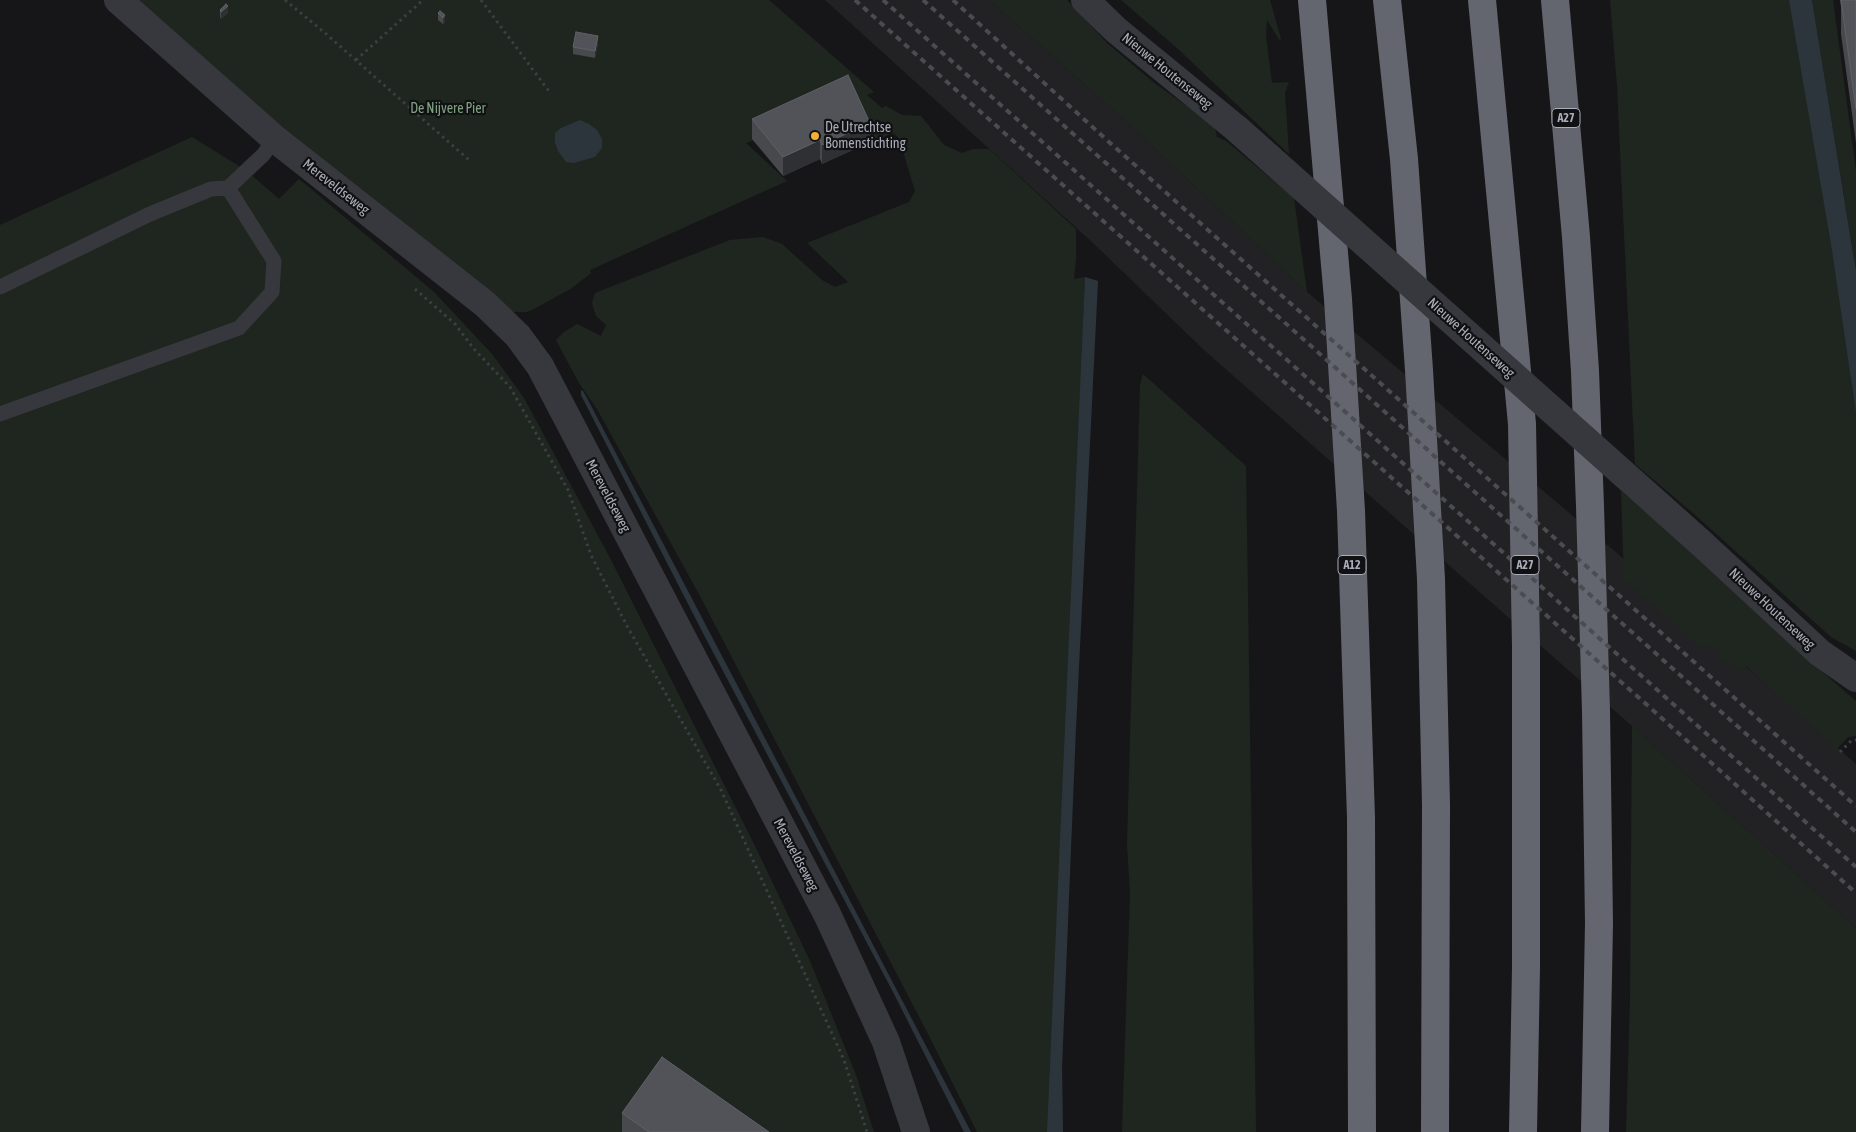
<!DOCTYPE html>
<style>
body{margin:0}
canvas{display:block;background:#161618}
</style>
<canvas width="1856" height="1132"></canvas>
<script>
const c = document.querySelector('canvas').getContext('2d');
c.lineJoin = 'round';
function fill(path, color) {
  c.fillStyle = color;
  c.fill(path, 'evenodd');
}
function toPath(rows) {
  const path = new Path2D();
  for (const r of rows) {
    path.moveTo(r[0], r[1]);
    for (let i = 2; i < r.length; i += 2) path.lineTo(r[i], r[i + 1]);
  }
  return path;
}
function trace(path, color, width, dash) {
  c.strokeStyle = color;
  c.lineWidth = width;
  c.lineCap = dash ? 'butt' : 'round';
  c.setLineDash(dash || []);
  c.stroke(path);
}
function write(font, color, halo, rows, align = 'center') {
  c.font = font + ' "Asap Condensed",sans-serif';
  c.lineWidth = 4.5;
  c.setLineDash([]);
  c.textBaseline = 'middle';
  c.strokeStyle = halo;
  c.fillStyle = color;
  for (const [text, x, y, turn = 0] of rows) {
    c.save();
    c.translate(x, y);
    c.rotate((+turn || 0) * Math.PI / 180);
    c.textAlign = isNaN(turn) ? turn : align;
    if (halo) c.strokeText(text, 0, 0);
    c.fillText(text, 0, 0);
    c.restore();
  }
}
const built = toPath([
 [825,0,989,0,1119,115,1307,292,1637,570,1856,764,1856,928,1632,726,1204,350,1092,242]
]);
const green = toPath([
 [125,0,769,0,874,92,867,95,882,108,886,106,902,115,921,116,944,145,962,153,973,149,989,149,1076,229,1076,258,1074,279,1085,277,1055,1132,977,1132,927,1032,700,596,597,409,579,383,556,340,564,332,577,324,601,336,606,325,596,316,592,303,595,293,730,240,763,237,782,244,822,280,835,287,848,282,807,243,909,202,915,191,899,138,893,133,872,142,852,100,746,143,787,181,590,270,591,273,572,288,534,309,527,312,505,312],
 [989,0,1067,0,1107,43,1153,82,1185,105,1214,124,1217,137,1226,141,1294,198,1307,292,1119,115],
 [1121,0,1270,0,1281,39,1280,41,1267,20,1266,36,1272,83,1289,82,1285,93,1289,154,1177,48],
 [1610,0,1801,0,1856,367,1856,651,1831,637,1693,513,1635,464,1617,86],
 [1812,0,1833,0,1856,171,1856,270],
 [192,137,247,171,279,199,299,179,434,292,492,354,524,398,610,558,756,848,810,961,856,1075,874,1132,0,1132,0,225],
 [1143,374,1246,466,1256,1132,1122,1132,1130,893,1127,843,1140,385],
 [1621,491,1713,570,1812,663,1856,701,1856,736,1848,737,1837,749,1746,666,1741,671,1721,660,1717,650,1705,646,1701,648,1624,579],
 [1632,726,1856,928,1856,1132,1626,1132,1630,998]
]);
const water = toPath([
 [1789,0,1812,0,1854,259,1856,270,1856,412,1831,244],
 [580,120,589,124,597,130,602,139,602,148,595,157,574,163,566,162,558,151,555,142,555,133,561,128],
 [1085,277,1098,281,1076,728,1062,1067,1063,1132,1047,1132],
 [581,390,583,391,588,400,971,1132,964,1132,893,992,705,637,581,395]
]);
const path = toPath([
 [285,0,325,33,469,160],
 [481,0,551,94],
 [356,60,423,0],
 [415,289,455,324,474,349,510,387,568,490,591,555,627,626,721,790,844,1060,867,1132],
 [1840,752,1851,741,1856,740]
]);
const service = toPath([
 [0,287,150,214,211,189,228,188,263,155,275,139],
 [0,414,239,328,272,292,274,261,228,188]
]);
const minor = toPath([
 [118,0,275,139,485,304,518,336,540,366,827,914,886,1042,916,1132],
 [1085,0,1116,30,1237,129],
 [1701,543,1820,653,1856,678]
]);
const motorway = toPath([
 [1312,0,1338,299,1351,511,1361,818,1362,1132],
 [1387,0,1404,159,1419,370,1431,579,1436,805,1435,1132],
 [1482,0,1522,424,1526,646,1526,968,1523,1132],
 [1555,0,1576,237,1585,371,1590,506,1596,711,1599,923,1595,1132]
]);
const rail = toPath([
 [855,0,1656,713,1856,893],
 [883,0,1856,867],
 [923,0,1856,832],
 [953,0,1109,142,1856,806]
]);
const minorBridge = toPath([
 [1237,129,1701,543]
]);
const wall = toPath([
 [1840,0,1856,0,1856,143,1841,34,1841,7],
 [220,10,228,13,221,19,220,17],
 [440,11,445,22,443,24,438,20,438,13],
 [598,43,595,58,573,54,573,47],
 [752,119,870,142,822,164,820,159,783,176,752,139],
 [622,1113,769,1132,622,1132]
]);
const shadedWall = toPath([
 [228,6,228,13,221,19,221,12],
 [445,15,445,22,443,24,443,18],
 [598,36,598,43,595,58,595,51],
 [870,123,870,142,822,164,822,145],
 [820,140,820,159,783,176,783,157]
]);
const building = toPath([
 [1841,0,1856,0,1856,109,1841,0],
 [226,4,228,6,221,12,220,10,226,4],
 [440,11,445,15,443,18,438,13,440,11],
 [576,32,598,36,595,51,573,47,576,32],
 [848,75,870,123,822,145,820,140,783,157,752,119,848,75],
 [662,1057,769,1132,649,1132,622,1113,662,1057]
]);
const markers = [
 [815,136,5,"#f2b134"]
];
const shields = [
 [1566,118,28],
 [1352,565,28],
 [1525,565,28]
];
const shieldNames = [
 ["A27",1566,118],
 ["A12",1352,565],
 ["A27",1525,565]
];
const streetNames = [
 ["Nieuwe Houtenseweg",1167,71,39],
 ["Mereveldseweg",336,187,38],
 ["Nieuwe Houtenseweg",1471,338,42],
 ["Mereveldseweg",608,496,62],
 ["Nieuwe Houtenseweg",1772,609,43],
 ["Mereveldseweg",796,855,62]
];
const parkNames = [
 ["De Nijvere Pier",448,109]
];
const poiNames = [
 ["De Utrechtse",825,128],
 ["Bomenstichting",825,144]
];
fill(built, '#222225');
fill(green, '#1e261f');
fill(water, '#2c353c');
trace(path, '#3d3f44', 3, [2.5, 4]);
trace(service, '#37383d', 15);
trace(minor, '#37383d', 28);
trace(motorway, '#63666e', 28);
trace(rail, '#4a4c52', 4, [6, 5]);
trace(minorBridge, '#37383d', 28);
fill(wall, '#47494d');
fill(shadedWall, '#2f3033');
fill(building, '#525359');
trace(building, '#5f6168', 1);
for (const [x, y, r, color] of markers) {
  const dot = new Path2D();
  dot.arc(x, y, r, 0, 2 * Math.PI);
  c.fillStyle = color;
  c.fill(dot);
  trace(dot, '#111113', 2);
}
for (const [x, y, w] of shields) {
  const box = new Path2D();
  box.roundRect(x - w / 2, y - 9.5, w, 19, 4);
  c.fillStyle = '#111113';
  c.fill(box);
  trace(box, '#a8adb8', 1);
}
write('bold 12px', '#a8adb8', null, shieldNames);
write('14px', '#a8adb8', '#111113', streetNames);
write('14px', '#7fa381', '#111113', parkNames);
write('14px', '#a8adb8', '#111113', poiNames, 'left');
</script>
